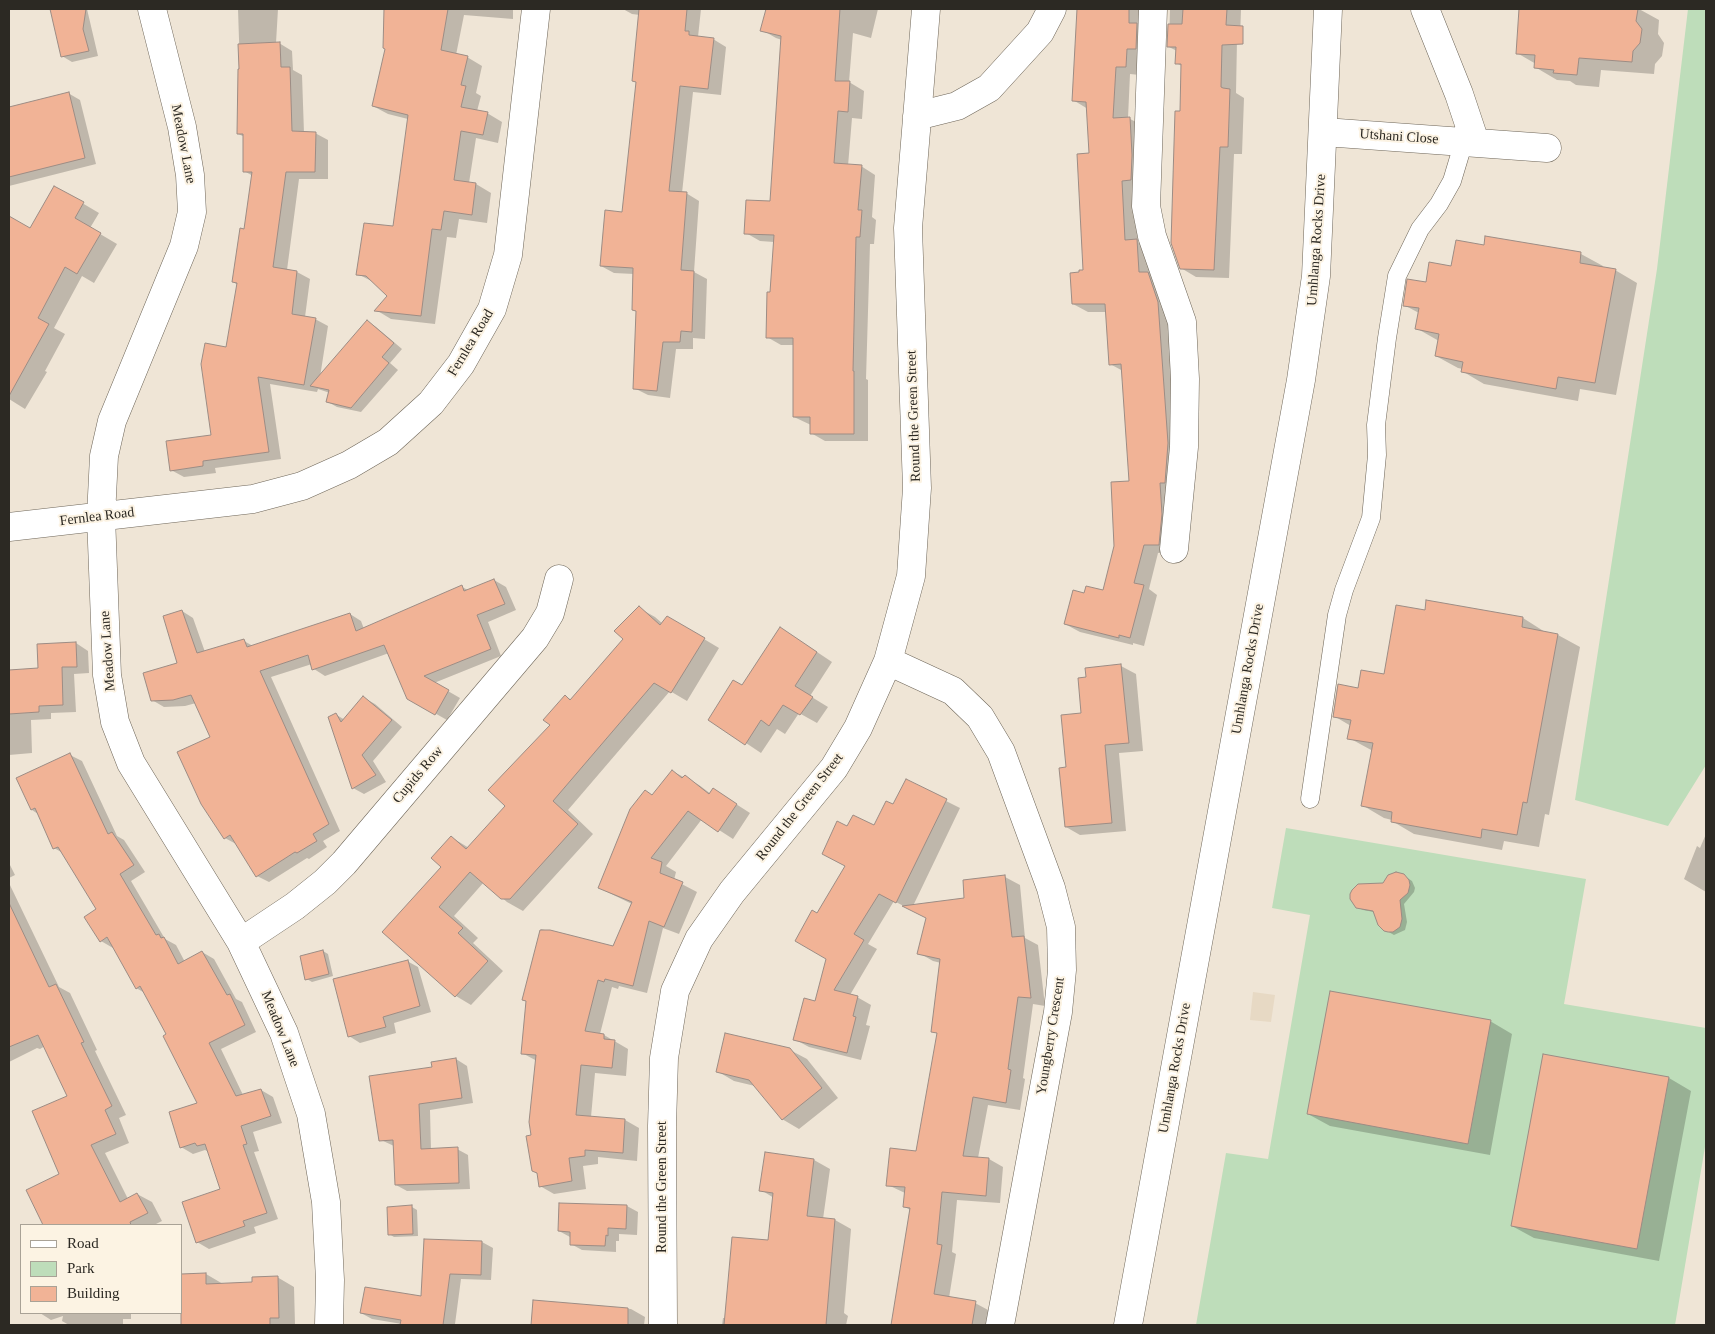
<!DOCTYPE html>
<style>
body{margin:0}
#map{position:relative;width:1715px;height:1334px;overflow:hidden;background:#efe5d6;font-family:Georgia,serif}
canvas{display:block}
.frame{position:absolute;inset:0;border:10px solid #2c2923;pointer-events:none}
.legend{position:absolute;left:20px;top:1224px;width:162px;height:90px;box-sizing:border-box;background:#fcf3e3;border:1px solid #a9a296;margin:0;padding:6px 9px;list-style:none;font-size:15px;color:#2c2923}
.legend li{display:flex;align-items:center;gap:10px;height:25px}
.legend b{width:25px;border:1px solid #a9a296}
</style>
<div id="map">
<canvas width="1715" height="1334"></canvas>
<div class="frame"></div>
<ul class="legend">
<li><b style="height:6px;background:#fff"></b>Road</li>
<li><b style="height:14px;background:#beddba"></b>Park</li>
<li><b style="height:14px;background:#f1b396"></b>Building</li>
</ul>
</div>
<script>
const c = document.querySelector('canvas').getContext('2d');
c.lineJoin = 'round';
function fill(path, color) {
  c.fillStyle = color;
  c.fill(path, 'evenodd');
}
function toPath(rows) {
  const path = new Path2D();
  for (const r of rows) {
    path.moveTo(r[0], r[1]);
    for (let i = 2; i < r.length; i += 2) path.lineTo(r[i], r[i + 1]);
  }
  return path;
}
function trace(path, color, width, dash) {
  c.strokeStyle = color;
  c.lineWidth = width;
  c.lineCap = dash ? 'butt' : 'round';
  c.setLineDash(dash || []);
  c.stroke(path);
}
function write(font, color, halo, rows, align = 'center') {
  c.font = font + ' Georgia,serif';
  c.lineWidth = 4;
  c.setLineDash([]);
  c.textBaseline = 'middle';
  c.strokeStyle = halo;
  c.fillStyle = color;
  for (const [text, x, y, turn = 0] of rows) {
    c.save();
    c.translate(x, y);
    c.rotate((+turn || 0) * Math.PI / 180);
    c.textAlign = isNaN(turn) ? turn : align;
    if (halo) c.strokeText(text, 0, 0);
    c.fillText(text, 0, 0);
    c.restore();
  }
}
const built = toPath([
 [1253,992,1275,995,1271,1022,1250,1020]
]);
const green = toPath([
 [1688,9,1706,9,1706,765,1668,826,1575,800,1657,269],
 [1286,828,1586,879,1564,1004,1706,1028,1706,1141,1675,1325,1196,1325,1226,1153,1268,1159,1310,915,1272,908]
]);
const shadow = toPath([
 [66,9,87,9,98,56,72,62,62,56],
 [238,9,278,9,276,43,279,43,292,51,293,70,302,75,304,133,315,133,328,140,328,179,299,179,287,270,297,272,310,279,305,317,315,319,328,326,320,377,367,321,376,327,402,349,390,363,398,370,361,412,337,407,328,402,330,393,318,389,317,392,270,384,281,459,215,468,216,473,184,477,171,470,212,436,238,285,233,282,245,230,253,176,244,171,245,137,238,134,240,70],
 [399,9,513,9,513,19,464,15,456,55,467,57,482,66,476,93,481,96,477,111,487,113,502,122,498,143,476,138,469,183,476,184,491,193,487,223,459,219,456,238,447,237,435,324,391,319,376,310,388,296,375,283,358,274,394,228,408,119,388,114,373,106,394,35],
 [623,9,701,9,698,37,713,39,726,47,721,95,693,92,682,193,686,193,699,201,694,272,707,279,705,339,693,338,693,349,676,349,670,398,648,395,634,388,637,312,634,274,614,273,601,266,623,213,637,83,640,15,632,14],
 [767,9,878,9,871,38,853,33,849,82,864,91,862,119,852,118,848,166,861,166,875,175,872,217,876,220,874,244,870,244,866,379,868,380,868,441,825,441,811,433,811,425,794,417,794,345,781,345,767,337,774,242,760,241,746,233,771,202,782,40,776,38,762,30],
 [1078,9,1154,9,1140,75,1130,74,1128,118,1144,126,1136,188,1138,242,1151,249,1172,311,1173,552,1158,553,1149,589,1157,595,1144,646,1133,643,1133,645,1080,632,1065,624,1085,594,1104,591,1130,482,1123,371,1110,364,1107,312,1088,312,1073,304,1080,273,1084,271,1090,154,1088,109,1073,100],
 [1170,9,1241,9,1240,40,1237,40,1236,93,1244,98,1242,154,1234,154,1229,278,1196,277,1181,268,1182,66,1176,63,1177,51,1169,47],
 [1521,9,1639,9,1659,20,1658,34,1664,43,1662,56,1655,64,1654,74,1601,70,1599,87,1576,85,1570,81,1557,80,1535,67,1536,64,1517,53],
 [68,93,80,100,96,164,9,186,9,108],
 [55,187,99,213,90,228,117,244,94,283,82,276,54,328,65,334,45,371,47,372,25,409,9,399,9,217,30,230],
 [1485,247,1581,254,1603,266,1602,268,1615,270,1637,283,1616,395,1580,389,1578,401,1484,384,1462,371,1463,369,1458,368,1436,356,1439,341,1416,328,1419,313,1404,305,1427,283],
 [494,580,506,587,516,610,488,622,501,656,434,683,460,698,447,720,408,698,389,653,325,676,314,669,312,664,271,677,340,831,323,841,327,847,309,859,307,858,269,882,257,876,236,844,225,838,211,738,196,703,185,706,164,707,152,700,178,664,182,611,193,618,205,652,244,641,253,646,350,614,361,621,364,629,462,587,468,590],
 [1428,601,1523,618,1545,632,1558,635,1580,647,1549,815,1545,814,1539,847,1504,841,1502,850,1414,834,1392,821,1392,820,1384,818,1362,805,1373,751,1349,738,1351,726,1334,716,1359,689,1385,676,1426,612],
 [639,608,655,617,663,624,667,617,719,648,687,701,670,691,568,810,593,834,523,911,507,902,484,882,454,916,478,938,473,943,503,971,471,1005,456,996,384,932,443,867,451,837,469,848,507,806,551,725,565,696,572,700,625,639],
 [796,638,832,662,810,696,828,707,817,723,799,713,785,734,777,729,761,753,746,743,742,687],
 [76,643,88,651,89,673,74,674,76,712,51,713,51,719,31,720,32,753,9,755,9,671,39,670],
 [1121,666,1136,674,1143,751,1119,753,1126,831,1080,835,1066,827,1067,768,1082,714,1088,678,1087,669],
 [364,698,375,704,402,727,373,761,386,782,364,794,353,788,335,714,345,720],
 [70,755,82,761,117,836,124,840,145,872,131,881,165,939,176,945,185,962,202,952,214,959,236,999,242,1002,256,1032,221,1049,243,1095,261,1090,273,1097,282,1123,253,1132,259,1151,254,1152,278,1219,254,1227,256,1233,209,1249,197,1242,221,1189,209,1152,205,1150,193,1154,181,1147,198,1104,168,1035,145,993,136,988,114,947,113,948,101,941,98,909,63,853,54,848,38,814,32,810],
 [672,771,699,785,711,794,714,790,750,813,733,839,702,819,666,866,676,872,674,880,697,892,679,934,663,928,647,993,619,986,618,989,612,987,600,1034,604,1035,628,1049,626,1076,595,1073,591,1117,625,1120,639,1128,637,1161,598,1157,598,1164,583,1166,586,1189,554,1194,540,1186,538,1174,533,1171,532,1135,537,1061,522,1053,527,1001,523,999,541,929,613,947,632,904,599,888,653,796],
 [653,854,647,869,643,867],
 [906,781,960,808,913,906,966,899,1005,877,1020,885,1025,938,1038,945,1045,1006,1033,1004,1023,1078,1025,1079,1020,1110,988,1105,978,1158,989,1159,1003,1167,1000,1203,957,1200,952,1252,956,1254,949,1298,975,1303,990,1311,988,1325,892,1325,910,1210,904,1206,905,1193,888,1185,917,1152,938,1034,933,1031,941,963,933,961,919,953,927,918,894,901,868,944,877,949,850,995,857,997,871,1005,866,1025,870,1026,861,1060,809,1047,794,1039,815,1003,827,958,817,914,846,866,823,854,848,828,875,827,894,806],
 [1706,834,1706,892,1684,879,1697,846,1700,848],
 [9,863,15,875,9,878],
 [1403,875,1412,881,1415,888,1414,892,1404,904,1407,922,1405,930,1394,935,1385,930,1374,912,1363,910,1357,907,1384,884],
 [9,883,59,987,70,993,97,1050,95,1051,126,1115,119,1118,129,1143,105,1153,128,1199,137,1194,152,1202,162,1221,154,1225,45,1225,28,1191,61,1174,69,1096,45,1046,40,1049,37,1048,9,1062],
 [323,951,328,954,333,976,312,982,307,979],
 [407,961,418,967,431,1012,394,1023,396,1033,360,1043,349,1036],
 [1490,1021,1512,1034,1490,1155,1330,1126,1308,1114],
 [790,1050,807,1059,838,1098,799,1129,782,1119,755,1086,734,1081,717,1071],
 [1544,1055,1669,1078,1691,1091,1659,1261,1534,1238,1512,1226],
 [456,1059,467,1066,473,1103,430,1110,431,1150,457,1149,468,1155,470,1189,407,1191,396,1185,394,1146,381,1140,433,1068],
 [814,1160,830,1169,823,1219,835,1220,851,1229,844,1313,848,1316,846,1325,722,1325,723,1318,726,1318,770,1241,774,1198,761,1190],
 [627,1206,638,1212,637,1235,619,1234,619,1241,616,1241,616,1252,582,1250,571,1244,570,1237,559,1231],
 [412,1207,417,1210,418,1236,394,1237,389,1234],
 [425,1240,482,1242,493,1248,491,1280,461,1279,455,1324,462,1325,401,1325,402,1324,372,1319,361,1313,422,1298],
 [206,1274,223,1284,253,1283,277,1277,294,1287,295,1325,182,1325,181,1275],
 [544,1302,631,1309,645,1317,644,1325,542,1325],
 [40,1313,131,1313,131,1319,123,1319,123,1325,69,1325,62,1321,63,1316,51,1320]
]);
const building = toPath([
 [50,9,86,9,83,29,89,51,61,57,50,9],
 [384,9,448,9,441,50,468,56,461,85,466,86,461,107,488,112,483,135,461,131,454,180,476,183,472,215,444,211,441,230,432,229,421,316,374,311,387,296,366,276,356,275,364,223,393,226,408,115,372,106,385,49,383,48,384,9],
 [639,9,687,9,685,31,689,31,689,35,714,38,708,89,680,86,669,191,687,192,681,270,694,271,692,332,681,331,680,342,663,342,657,391,633,389,636,311,632,310,633,268,600,266,605,210,622,212,636,82,632,81,639,9],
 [766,9,840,9,835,81,850,81,848,112,838,111,834,163,862,165,858,210,862,210,860,237,856,237,853,371,854,371,854,434,810,434,810,417,793,417,793,338,766,338,767,292,770,292,774,235,744,234,746,200,770,201,781,36,760,31,766,9],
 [1077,9,1129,9,1129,23,1137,23,1136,49,1127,49,1126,67,1116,67,1113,118,1130,117,1132,155,1131,180,1122,181,1125,240,1137,239,1139,272,1148,272,1158,302,1168,443,1165,483,1160,483,1162,514,1159,545,1144,545,1134,583,1144,585,1130,638,1119,635,1119,638,1064,624,1073,590,1084,593,1086,586,1103,590,1114,546,1111,482,1129,481,1121,364,1109,365,1105,304,1072,304,1070,273,1079,272,1079,270,1083,270,1077,154,1089,153,1086,102,1072,101,1077,9],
 [1183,9,1227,9,1226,25,1243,26,1243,44,1222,45,1221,87,1223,88,1230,89,1228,147,1220,147,1214,270,1180,269,1171,243,1175,111,1180,111,1181,64,1175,64,1176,47,1167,47,1168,24,1182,24,1183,9],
 [1519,9,1638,9,1636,21,1642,29,1640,43,1633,51,1632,62,1579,58,1577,75,1553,73,1554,70,1534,68,1535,55,1516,54,1519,9],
 [280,42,281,67,290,67,292,131,316,132,315,172,286,172,273,267,297,271,292,314,316,318,304,385,258,377,269,452,203,461,203,466,170,471,166,441,211,435,201,364,205,343,226,347,237,283,232,282,240,228,244,229,252,172,243,172,243,134,237,134,238,69,239,69,238,44,280,42],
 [69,92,85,158,9,177,9,107,69,92],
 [54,186,84,202,75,218,101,233,77,274,65,267,38,318,49,324,9,396,9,216,30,228,54,186],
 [1485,236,1581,252,1580,263,1616,269,1595,383,1558,377,1556,389,1461,372,1463,362,1435,356,1439,334,1415,329,1419,308,1403,306,1407,279,1426,282,1429,262,1451,266,1456,240,1484,245,1485,236],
 [367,320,394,343,382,357,389,363,351,408,326,402,329,390,310,386,367,320],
 [494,579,505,604,477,615,491,649,424,676,449,690,435,715,407,699,384,645,312,670,308,655,260,671,329,824,313,834,317,841,297,853,295,852,256,877,230,835,224,839,201,804,177,752,210,737,191,695,173,700,151,701,143,673,177,663,163,616,182,610,197,653,244,639,247,647,350,613,356,631,462,585,464,591,494,579],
 [1426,600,1523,617,1522,627,1558,634,1527,803,1523,802,1517,835,1482,829,1481,838,1391,822,1392,812,1361,806,1373,743,1347,739,1351,720,1333,717,1338,684,1358,688,1361,670,1384,674,1396,605,1425,610,1426,600],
 [639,606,660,625,667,616,705,638,671,693,654,683,553,801,578,824,510,899,501,899,470,872,439,907,463,928,458,933,488,961,455,997,382,932,441,867,431,858,451,836,466,849,505,806,488,790,550,725,543,720,565,695,570,700,623,639,614,631,639,606],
 [780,627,817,652,795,686,813,697,800,715,783,705,769,726,761,720,745,745,708,720,733,680,742,685,780,627],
 [76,642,77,667,62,667,63,705,39,706,39,712,9,714,9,670,38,668,37,644,76,642],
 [1121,664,1129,743,1105,745,1112,823,1065,827,1059,768,1066,767,1061,715,1081,713,1078,678,1086,677,1085,668,1121,664],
 [363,696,392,720,362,755,376,775,352,789,328,717,336,713,341,722,363,696],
 [70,753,108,834,112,832,134,865,120,874,156,935,159,934,161,938,164,937,178,964,202,951,227,995,230,994,245,1025,209,1043,236,1096,261,1089,271,1116,241,1126,247,1144,243,1145,267,1213,243,1221,245,1226,196,1243,182,1202,220,1189,205,1144,197,1146,195,1143,180,1148,169,1112,197,1103,163,1036,166,1034,140,986,136,989,107,937,100,942,84,917,96,909,58,847,53,849,35,808,31,810,16,778,70,753],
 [672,770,682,778,685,775,709,794,713,788,737,804,718,832,688,811,651,858,662,862,660,873,683,882,664,927,649,921,633,986,605,979,604,982,598,980,585,1031,604,1034,604,1039,615,1040,612,1068,581,1065,576,1115,625,1119,623,1153,585,1150,585,1156,569,1158,572,1181,539,1187,537,1173,532,1171,526,1136,531,1135,529,1122,536,1055,521,1054,526,1001,522,1000,540,930,550,930,613,946,632,902,598,888,630,809,645,790,652,795,672,770],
 [906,779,947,799,896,903,879,894,854,934,864,940,834,990,858,996,853,1016,856,1017,847,1053,793,1040,804,998,815,1001,826,959,795,941,812,910,817,913,845,866,822,854,837,821,847,826,853,815,874,825,886,801,893,804,906,779],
 [1396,872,1404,874,1409,880,1410,885,1408,893,1400,900,1402,919,1400,927,1393,932,1388,932,1384,931,1378,925,1373,911,1356,908,1350,899,1350,894,1352,890,1358,884,1383,883,1388,875,1396,872],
 [1005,875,1012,937,1024,936,1031,998,1018,997,1008,1069,1011,1070,1006,1103,973,1097,963,1156,989,1158,986,1196,942,1192,937,1244,942,1245,934,1294,976,1301,972,1325,891,1325,910,1208,903,1207,905,1187,886,1186,890,1148,916,1151,937,1033,931,1032,940,959,917,954,926,918,902,906,964,898,963,880,1005,875],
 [9,903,49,987,56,984,84,1042,81,1043,112,1106,105,1110,116,1134,91,1145,120,1202,137,1193,148,1213,130,1222,131,1225,43,1225,26,1190,59,1174,32,1111,67,1096,38,1035,9,1047,9,903],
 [323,950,329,974,305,980,300,956,323,950],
 [408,960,420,1006,383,1017,386,1027,348,1037,333,979,408,960],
 [1330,991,1491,1020,1468,1144,1307,1114,1330,991],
 [725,1033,790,1048,822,1088,782,1120,749,1080,716,1072,725,1033],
 [1543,1054,1669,1077,1637,1249,1511,1226,1543,1054],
 [456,1058,462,1098,419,1104,421,1149,458,1147,459,1183,395,1185,393,1140,379,1141,369,1076,432,1067,431,1062,456,1058],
 [765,1152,814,1159,807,1216,835,1219,826,1325,724,1325,732,1237,768,1240,773,1193,759,1191,765,1152],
 [559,1203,627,1205,626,1229,608,1228,608,1236,606,1235,605,1246,570,1245,570,1232,558,1231,559,1203],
 [412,1205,413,1234,388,1235,387,1207,412,1205],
 [424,1239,482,1241,481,1275,450,1274,443,1325,400,1325,401,1320,360,1313,365,1287,421,1296,424,1239],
 [206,1273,206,1284,252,1282,252,1277,278,1276,279,1318,270,1318,270,1325,181,1325,181,1274,206,1273],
 [533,1300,628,1308,628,1325,531,1325,533,1300]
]);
const lane = toPath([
 [1310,799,1337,615,1344,590,1371,518,1377,455,1376,425,1387,338,1397,276,1420,229,1439,204,1452,181,1464,141]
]);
const street = toPath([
 [152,9,182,127,190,175,192,212,184,246,112,421,104,456,101,516,107,675,115,722,131,763,241,942,284,1033,311,1114,326,1202,330,1280,329,1325],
 [1153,9,1146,206,1152,236,1182,322,1185,379,1184,447,1174,549],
 [1425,9,1459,94,1475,142],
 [917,116,957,106,989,88,1040,32,1052,9],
 [1324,132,1547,148],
 [9,527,253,499,302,486,349,465,388,442,431,403,461,364,492,309,508,255,536,9],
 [888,661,953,691,980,717,1001,752,1051,888,1061,927,1062,970,1058,1012,1000,1325],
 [241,942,295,906,325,882,344,863,535,638,550,613,559,579],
 [663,1325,662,1126,664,1058,675,991,699,939,732,892,834,768,858,728,888,661,911,576,917,488,908,228,926,9]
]);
const secondary = toPath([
 [1128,1325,1301,380,1316,276,1328,9]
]);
const streetNames = [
 ["Utshani Close",1399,137,4],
 ["Meadow Lane",183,144,79],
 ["Umhlanga Rocks Drive",1317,240,-86],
 ["Fernlea Road",471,343,-59],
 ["Round the Green Street",914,416,-92],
 ["Fernlea Road",97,517,-7],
 ["Meadow Lane",108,651,-94],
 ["Umhlanga Rocks Drive",1248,669,-80],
 ["Cupids Row",418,775,-50],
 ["Round the Green Street",800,807,-52],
 ["Meadow Lane",280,1029,68],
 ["Youngberry Crescent",1051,1036,-81],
 ["Umhlanga Rocks Drive",1175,1068,-80],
 ["Round the Green Street",662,1187,-90]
];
fill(built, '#e7d9c4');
fill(green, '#beddba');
fill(shadow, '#0003');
fill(building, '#f1b396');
trace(building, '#9c8c84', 1);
trace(lane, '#6e6659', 19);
trace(street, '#6e6659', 29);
trace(secondary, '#6e6659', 29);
trace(lane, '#fff', 18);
trace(street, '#fff', 28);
trace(secondary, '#fff', 28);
write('14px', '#2c2923', '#fcf3e3', streetNames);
</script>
